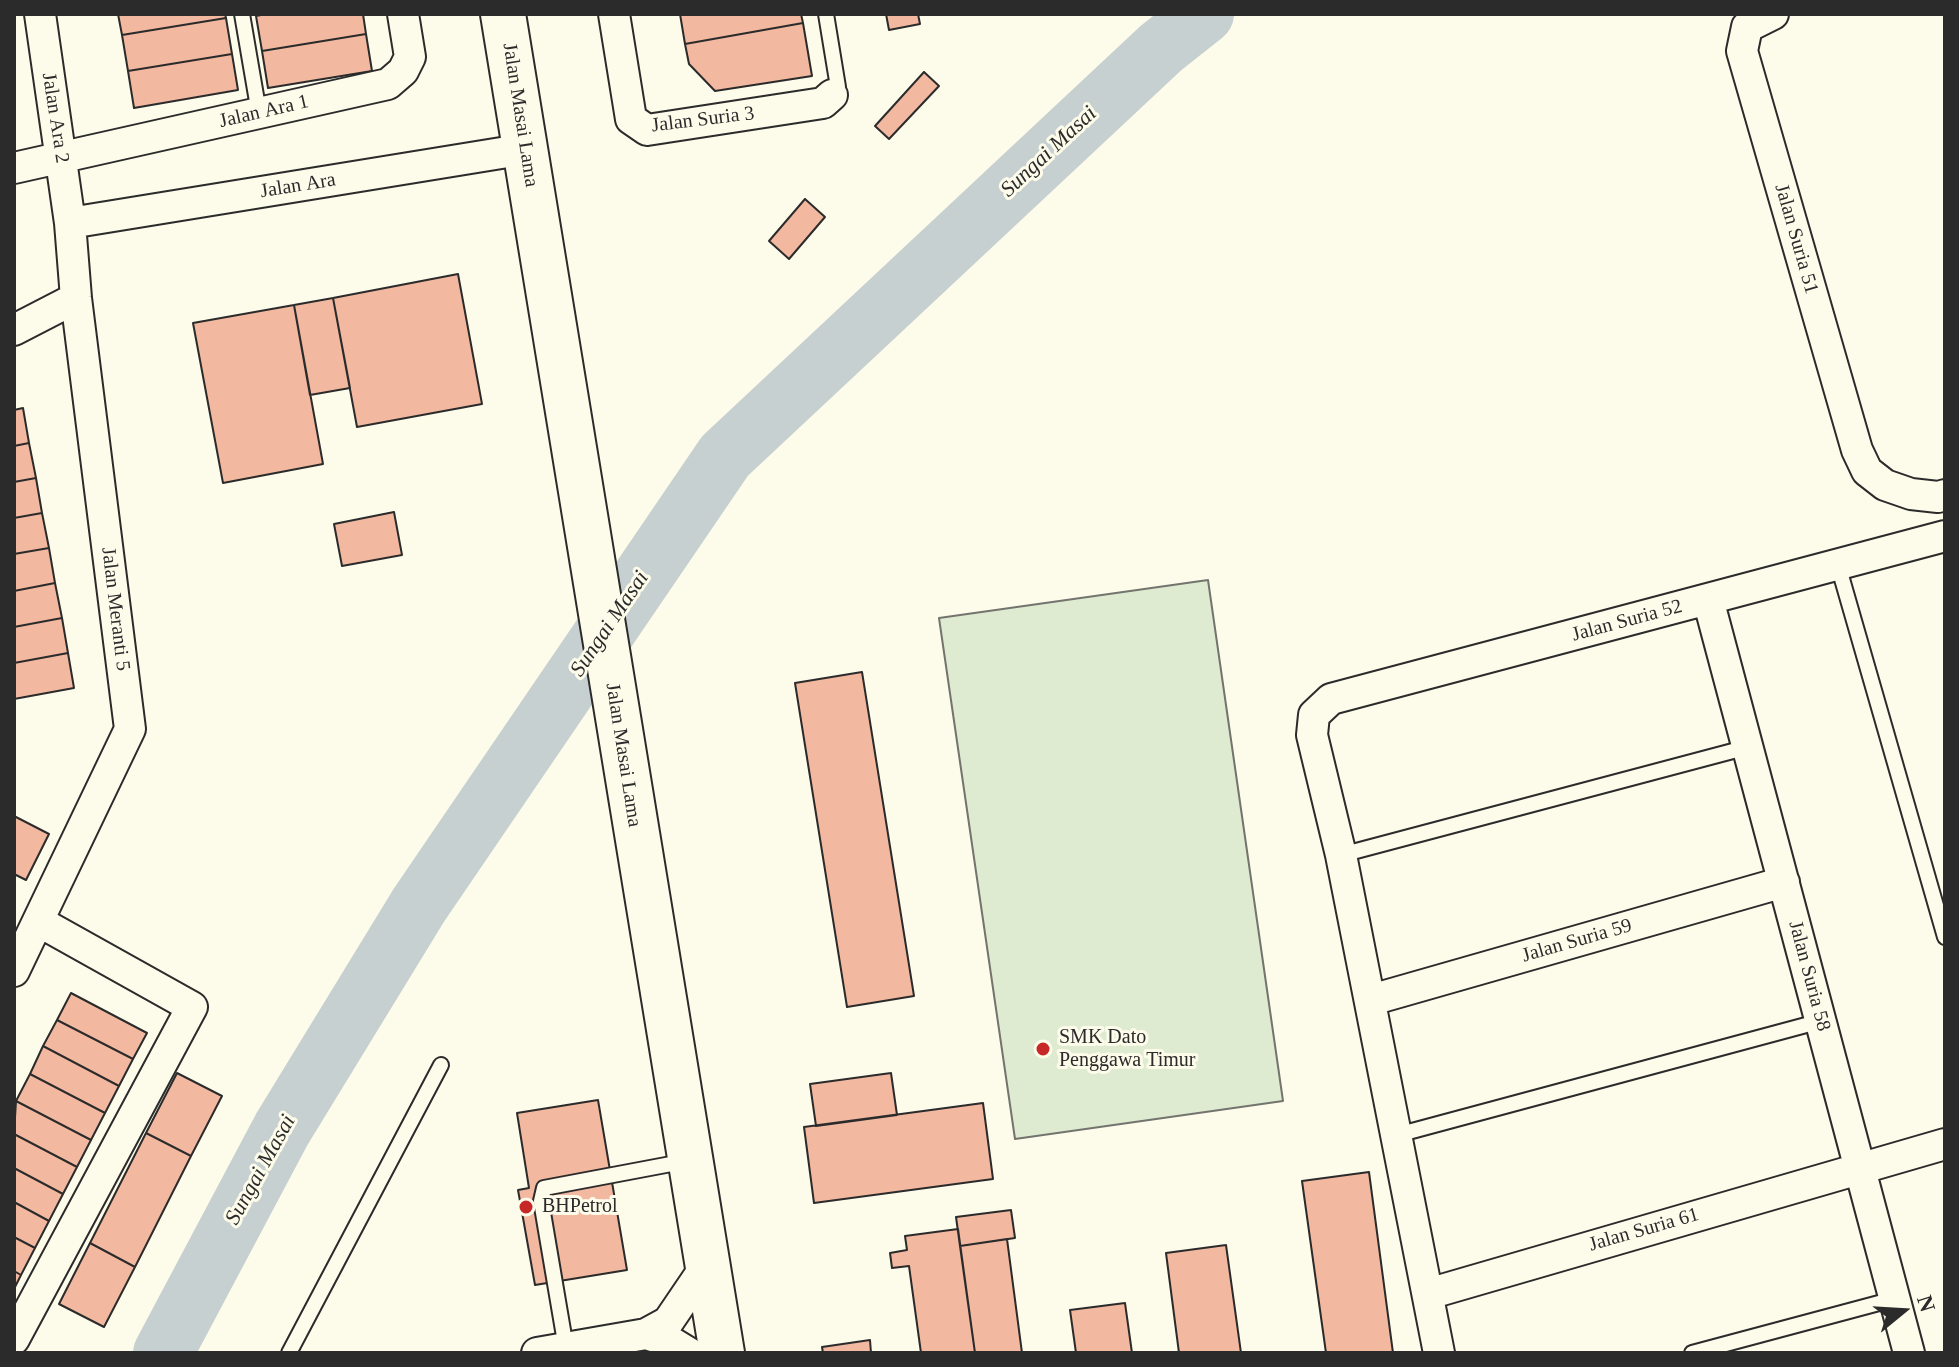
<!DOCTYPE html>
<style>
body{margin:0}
#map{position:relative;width:1959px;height:1367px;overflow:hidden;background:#fdfbea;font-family:Georgia,serif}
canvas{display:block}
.frame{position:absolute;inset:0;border:16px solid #2b2b2b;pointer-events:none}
.north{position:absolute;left:1863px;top:1271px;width:80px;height:80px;-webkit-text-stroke:6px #fdfbea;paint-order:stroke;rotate:72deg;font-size:22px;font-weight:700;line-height:32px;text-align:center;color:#2b2b2b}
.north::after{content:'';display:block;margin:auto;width:28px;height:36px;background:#2b2b2b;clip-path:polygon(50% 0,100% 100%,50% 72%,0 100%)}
</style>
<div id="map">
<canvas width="1959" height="1367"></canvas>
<div class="frame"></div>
<div class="north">N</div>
</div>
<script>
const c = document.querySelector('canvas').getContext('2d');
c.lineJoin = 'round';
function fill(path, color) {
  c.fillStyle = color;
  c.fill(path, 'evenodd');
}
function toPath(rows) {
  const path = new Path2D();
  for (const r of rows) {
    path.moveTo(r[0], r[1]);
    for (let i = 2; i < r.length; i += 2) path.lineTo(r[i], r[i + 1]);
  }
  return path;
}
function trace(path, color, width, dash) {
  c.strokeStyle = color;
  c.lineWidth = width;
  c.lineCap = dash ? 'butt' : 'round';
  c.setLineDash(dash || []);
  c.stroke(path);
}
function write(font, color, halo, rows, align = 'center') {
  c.font = font + ' Georgia,serif';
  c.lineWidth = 6;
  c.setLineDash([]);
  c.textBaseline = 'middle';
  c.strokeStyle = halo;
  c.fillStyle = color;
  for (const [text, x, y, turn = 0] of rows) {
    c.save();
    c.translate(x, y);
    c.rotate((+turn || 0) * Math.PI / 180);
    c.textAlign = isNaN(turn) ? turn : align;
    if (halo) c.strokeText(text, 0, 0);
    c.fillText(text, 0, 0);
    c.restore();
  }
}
const green = toPath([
 [1208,580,1283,1101,1015,1139,939,618,1208,580]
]);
const river = toPath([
 [163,1353,282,1129,419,905,725,456,1161,48,1204,14]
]);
const building = toPath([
 [118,14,225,14,226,18,122,35,118,14],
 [266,14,363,14,366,34,262,51,256,16,266,14],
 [680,14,801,14,803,23,685,44,680,14],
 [886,14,918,14,920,24,889,30,886,14],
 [226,18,232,54,128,71,122,35,226,18],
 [803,23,812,76,715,91,689,64,685,44,803,23],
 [366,34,372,71,268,88,262,51,366,34],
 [232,54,238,90,134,108,128,71,232,54],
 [924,72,939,86,889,139,875,126,924,72],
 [805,199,825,217,789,259,769,241,805,199],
 [458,274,482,404,357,427,333,298,458,274],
 [333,298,350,388,310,395,294,305,333,298],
 [294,305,323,464,223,483,193,323,294,305],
 [23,408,29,443,14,446,14,410,23,408],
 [29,443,36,478,14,482,14,446,29,443],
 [36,478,42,513,14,518,14,482,36,478],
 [394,512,402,555,342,566,334,524,394,512],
 [42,513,49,548,14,554,14,518,42,513],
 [49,548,55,583,14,591,14,554,49,548],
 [55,583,62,618,14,627,14,591,55,583],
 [62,618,68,653,14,663,14,627,62,618],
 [68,653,74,688,14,699,14,663,68,653],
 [862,672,914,996,847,1007,795,683,862,672],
 [14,816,49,834,26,880,14,874,14,816],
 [71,993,147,1033,133,1059,57,1020,71,993],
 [57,1020,133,1059,119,1086,43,1046,57,1020],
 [43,1046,119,1086,105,1113,30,1074,43,1046],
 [177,1073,222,1096,191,1156,146,1133,177,1073],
 [891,1073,897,1115,816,1126,810,1084,891,1073],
 [30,1074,105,1113,91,1140,16,1101,30,1074],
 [598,1100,627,1270,535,1285,518,1190,529,1188,517,1113,598,1100],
 [16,1101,91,1140,77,1167,14,1134,16,1101],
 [983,1103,993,1179,814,1203,804,1127,983,1103],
 [146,1133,191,1156,135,1267,90,1243,146,1133],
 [14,1134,77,1167,63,1194,14,1168,14,1134],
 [14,1168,63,1194,49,1221,14,1202,14,1168],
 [1369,1172,1393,1353,1326,1353,1302,1181,1369,1172],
 [14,1202,49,1221,35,1248,14,1237,14,1202],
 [1011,1210,1015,1238,960,1246,956,1217,1011,1210],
 [958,1229,975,1353,921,1353,909,1266,892,1268,890,1253,907,1250,905,1236,958,1229],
 [14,1237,35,1248,21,1275,14,1271,14,1237],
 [1007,1239,1022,1353,975,1353,960,1246,1007,1239],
 [90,1243,135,1267,104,1327,59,1304,90,1243],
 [1226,1245,1241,1353,1179,1353,1166,1253,1226,1245],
 [14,1271,21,1275,14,1289,14,1271],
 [1125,1303,1132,1353,1076,1353,1070,1310,1125,1303],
 [870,1340,871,1353,823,1353,822,1347,870,1340]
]);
const service = toPath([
 [242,14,259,113],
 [826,14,838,87,833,95],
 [1838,565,1945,937],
 [1341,855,1748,747],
 [1397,1135,1821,1021],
 [566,1348,541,1201,544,1188,687,1161],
 [289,1353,441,1065],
 [1692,1353,1894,1299]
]);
const minor = toPath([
 [614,14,631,119,647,130,823,103,832,95],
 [1773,14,1747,27,1742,51,1857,450,1867,471,1885,485,1911,494,1938,497,1945,495],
 [14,168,388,84,403,71,410,57,403,14],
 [70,223,526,149],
 [14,330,76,298],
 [1708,599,1909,1353],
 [14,971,130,729,76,298,70,223,40,14],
 [1371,1000,1784,882],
 [1428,1294,1945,1144],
 [646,1334,671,1342,689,1353],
 [14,1339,192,1007,38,921],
 [537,1353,646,1334,668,1322,706,1266],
 [1439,1353,1341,855,1312,735,1314,715,1331,699,1945,536]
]);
const primary = toPath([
 [503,14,722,1353]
]);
const markers = [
 [1043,1049,8,"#c62828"],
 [526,1207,8,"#c62828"]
];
const streetNames = [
 ["Jalan Ara 1",264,112,-13],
 ["Jalan Masai Lama",520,115,81],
 ["Jalan Ara 2",55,118,81],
 ["Jalan Suria 3",703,120,-7],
 ["Jalan Ara",298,186,-9],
 ["Jalan Suria 51",1796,239,74],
 ["Jalan Meranti 5",115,609,83],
 ["Jalan Suria 52",1627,621,-15],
 ["Jalan Masai Lama",623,755,81],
 ["Jalan Suria 59",1577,941,-16],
 ["Jalan Suria 58",1809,976,75],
 ["Jalan Suria 61",1644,1230,-16]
];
const poiNames = [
 ["SMK Dato",1059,1038],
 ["Penggawa Timur",1059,1061],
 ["BHPetrol",542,1207]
];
const waterNames = [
 ["Sungai Masai",1049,152,-43],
 ["Sungai Masai",610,624,-56],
 ["Sungai Masai",261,1170,-61]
];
fill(green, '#deebd1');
trace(green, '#74746e', 2);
trace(river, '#c7d0d0', 60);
fill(building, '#f2b8a0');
trace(building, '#2b2b2b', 2);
trace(service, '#2b2b2b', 18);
trace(minor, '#2b2b2b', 34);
trace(primary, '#2b2b2b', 48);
trace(service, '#fdfbea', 14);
trace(minor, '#fdfbea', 30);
trace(primary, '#fdfbea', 44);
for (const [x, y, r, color] of markers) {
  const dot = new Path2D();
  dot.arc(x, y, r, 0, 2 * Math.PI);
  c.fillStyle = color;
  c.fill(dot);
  trace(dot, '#fdfbea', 3);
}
write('20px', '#2b2b2b', '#fdfbea', streetNames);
write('20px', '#2b2b2b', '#fdfbea', poiNames, 'left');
write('italic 22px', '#2b2b2b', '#fdfbea', waterNames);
</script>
